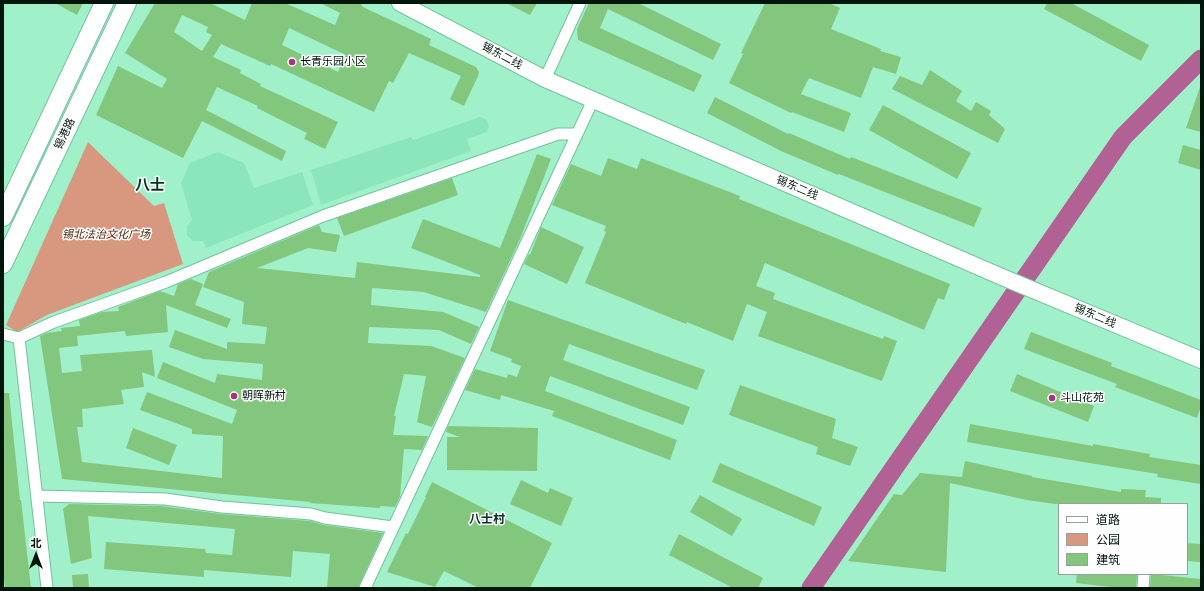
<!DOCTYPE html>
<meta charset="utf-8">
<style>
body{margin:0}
#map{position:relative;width:1204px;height:591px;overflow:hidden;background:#a0f1ca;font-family:"Noto Serif","Noto Sans SC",serif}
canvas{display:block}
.frame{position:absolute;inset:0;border:4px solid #00160c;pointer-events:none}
.legend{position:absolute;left:1058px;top:503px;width:130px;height:72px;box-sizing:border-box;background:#fefefe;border:1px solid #98a19d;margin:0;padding:5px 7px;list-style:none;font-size:12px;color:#00160c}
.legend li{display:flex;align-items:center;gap:8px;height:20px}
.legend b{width:20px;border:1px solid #98a19d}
.north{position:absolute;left:16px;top:535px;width:40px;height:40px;-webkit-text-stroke:3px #fefefe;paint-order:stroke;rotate:0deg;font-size:11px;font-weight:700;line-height:16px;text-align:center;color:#00160c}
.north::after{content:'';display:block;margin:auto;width:14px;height:18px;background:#00160c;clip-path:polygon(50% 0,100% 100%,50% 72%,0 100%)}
</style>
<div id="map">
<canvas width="1204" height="591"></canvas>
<div class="frame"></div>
<ul class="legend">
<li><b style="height:5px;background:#fff"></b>道路</li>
<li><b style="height:11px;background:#d8987f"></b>公园</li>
<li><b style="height:11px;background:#83c67e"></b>建筑</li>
</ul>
<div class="north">北</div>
</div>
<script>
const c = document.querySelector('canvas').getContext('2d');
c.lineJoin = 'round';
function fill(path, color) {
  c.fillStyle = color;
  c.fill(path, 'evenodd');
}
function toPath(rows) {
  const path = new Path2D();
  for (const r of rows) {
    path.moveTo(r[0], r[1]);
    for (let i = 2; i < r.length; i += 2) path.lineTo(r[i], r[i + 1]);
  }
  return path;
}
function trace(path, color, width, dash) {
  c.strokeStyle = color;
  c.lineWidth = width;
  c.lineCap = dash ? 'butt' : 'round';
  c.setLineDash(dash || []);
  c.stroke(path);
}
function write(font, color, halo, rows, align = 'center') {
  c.font = font + ' "Noto Serif","Noto Sans SC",serif';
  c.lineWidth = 3;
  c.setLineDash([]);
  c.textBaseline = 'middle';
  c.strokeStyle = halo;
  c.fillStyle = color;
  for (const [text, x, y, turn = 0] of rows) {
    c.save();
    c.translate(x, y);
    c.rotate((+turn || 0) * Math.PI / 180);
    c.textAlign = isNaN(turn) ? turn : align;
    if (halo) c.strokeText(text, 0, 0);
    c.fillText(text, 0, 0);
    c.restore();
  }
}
const built = toPath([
 [480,117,487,120,489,127,487,132,467,139,471,151,321,205,311,170,411,137,413,140],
 [218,152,244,163,254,188,302,172,313,205,206,248,203,241,193,241,187,235,187,226,192,220,181,183,190,163]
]);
const green = toPath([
 [88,142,154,206,164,203,183,264,47,315,17,332,6,325]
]);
const river = toPath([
 [811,588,1123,137,1201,59]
]);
const building = toPath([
 [55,3,83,3,77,15],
 [155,3,210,3,245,20,252,3,285,3,335,25,340,13,320,3,360,3,363,7,431,39,429,45,476,67,479,72,478,76,464,106,450,99,461,76,409,53,393,83,389,81,374,112,271,64,270,66,221,44,213,57,241,70,240,73,261,84,260,86,338,122,325,149,304,139,307,133,257,108,258,106,217,87,206,110,286,151,282,161,202,121,183,158,96,115,118,66,162,88,167,79,125,53],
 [182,15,208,27,206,32,212,35,202,51,174,32],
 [289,28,346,55,338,72,282,45],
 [506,3,537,3,530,15],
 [589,3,638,3,721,44,713,60,608,9,600,28,702,75,694,92,578,40,577,29],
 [765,3,829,3,840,8,831,29,881,49,880,51,901,57,896,74,873,67,861,98,809,78,801,94,851,113,844,132,792,112,791,113,729,83,743,54,741,53],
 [1047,3,1071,3,1149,45,1141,61,1044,9],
 [930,70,962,91,956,101,971,111,976,102,991,111,989,115,1005,129,998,143,892,89,900,76,922,85],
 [1200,87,1201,88,1201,132,1186,128],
 [715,97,788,134,789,133,850,159,851,157,982,208,974,227,839,174,838,175,781,151,707,113],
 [883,105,971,153,957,179,869,130],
 [1183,145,1201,150,1201,170,1178,163],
 [537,154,551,159,520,239,486,312,424,292,372,288,371,305,443,312,479,327,471,344,439,330,369,327,368,343,431,346,465,358,432,427,417,422,426,376,404,374,394,416,396,416,393,435,428,436,422,450,404,449,400,496,395,507,380,506,380,508,310,503,310,502,62,479,40,336,47,333,62,331,61,328,80,326,79,320,102,312,119,311,118,307,160,291,174,296,178,284,191,279,203,284,195,305,231,319,227,328,166,305,168,332,126,336,125,331,77,336,78,346,59,348,62,373,82,371,80,355,152,350,155,377,142,372,144,387,121,390,124,404,82,409,83,427,77,427,82,462,222,478,223,436,192,434,192,429,140,410,147,392,232,424,237,410,157,378,163,362,215,383,217,374,262,380,263,364,203,359,169,347,175,330,227,349,227,342,265,344,267,327,242,324,244,302,203,287,209,272,319,225,322,232,340,235,336,252,308,248,257,268,355,278,357,262,480,277,480,275,411,248,423,219,500,248],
 [608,158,637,169,641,158,740,196,739,199,950,284,944,300,938,298,924,330,765,263,756,286,775,293,773,299,883,339,884,336,897,341,882,381,758,336,767,312,747,304,733,341,687,322,686,324,585,283,606,232,604,231,606,226,552,205,571,164,601,176],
 [452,178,458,195,344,236,337,218],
 [541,227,584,247,567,284,524,264,529,254,530,255],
 [508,300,705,370,697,390,569,344,563,360,690,407,683,425,550,376,545,391,677,440,670,460,552,416,554,411,501,395,500,400,465,390,475,369,507,378,508,374,517,377,521,366,511,362,512,359,490,351],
 [1031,332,1112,363,1111,366,1201,400,1201,406,1197,418,1115,387,1117,384,1024,349],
 [1017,374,1094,406,1088,422,1010,391],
 [740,385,836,419,832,438,858,447,850,466,816,454,818,447,729,415],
 [3,393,9,393,20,500,21,500,31,588,5,588,3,568],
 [970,424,1093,446,1093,444,1150,454,1149,457,1201,465,1201,484,1157,477,1158,474,1083,462,967,442],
 [448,426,538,428,537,471,447,470,447,437,460,437,446,432],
 [133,428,177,445,169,465,126,448],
 [965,461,1032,476,1032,477,1121,492,1121,489,1146,490,1145,497,1161,498,1161,504,1055,504,1027,500,950,483,946,572,848,561,894,494,902,495,920,473,962,477],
 [720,463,822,507,814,526,712,482],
 [521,480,548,493,550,488,573,498,561,526,510,504],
 [432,482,552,543,530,588,479,588,444,571,435,587,387,572,406,533,408,534,426,497,425,497],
 [700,495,742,519,732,536,690,512],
 [69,504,161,506,221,514,310,521,324,525,383,533,358,588,327,588,330,554,293,551,291,577,204,570,204,577,104,569,106,542,205,549,206,553,232,555,235,529,88,516,92,558,71,564,63,509],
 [679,534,763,578,758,588,733,588,669,555],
 [1187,543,1201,544,1201,562,1187,561],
 [88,574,89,588,73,588,72,575],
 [1077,574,1137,574,1136,588,1119,588,1076,583],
 [1151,574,1201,579,1201,588,1150,588]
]);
const street = toPath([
 [545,79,580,3],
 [3,334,19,338,47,588],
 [19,338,54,322,166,282,323,216,558,134,577,134],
 [37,496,165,499,222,507,311,514,325,518,393,527],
 [365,588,593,100],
 [1143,588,1144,574]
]);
const secondary = toPath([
 [400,3,545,79,1002,277,1201,360]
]);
const primary = toPath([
 [3,217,104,3],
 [3,264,127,3]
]);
const markers = [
 [292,62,4,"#aa3085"],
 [234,396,4,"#aa3085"],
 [1052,398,4,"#aa3085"]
];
const streetNames = [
 ["锡东二线",502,56,28],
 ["锡港路",65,134,-65],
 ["锡东二线",797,188,23],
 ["锡东二线",1095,316,23]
];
const poiNames = [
 ["长青乐园小区",300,62],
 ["朝晖新村",242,396],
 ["斗山花苑",1060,398]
];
const parkNames = [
 ["锡北法治文化广场",106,235]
];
const neighbourhoodNames = [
 ["八士村",487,520]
];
const districtNames = [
 ["八士",150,186]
];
fill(built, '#8ce6bb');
fill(green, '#d8987f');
trace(river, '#b16194', 19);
fill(building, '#83c67e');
trace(street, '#72c39d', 13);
trace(secondary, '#72c39d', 18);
trace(primary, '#72c39d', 20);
trace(street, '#fff', 11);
trace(secondary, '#fff', 16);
trace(primary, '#fff', 18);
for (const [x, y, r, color] of markers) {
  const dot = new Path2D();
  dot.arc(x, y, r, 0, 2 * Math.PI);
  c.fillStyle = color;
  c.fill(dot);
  trace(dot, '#fefefe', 1.5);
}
write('11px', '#00160c', '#fefefe', streetNames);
write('11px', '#00160c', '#fefefe', poiNames, 'left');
write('italic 11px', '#531b01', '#fefefe', parkNames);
write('bold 12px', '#033220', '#fefefe', neighbourhoodNames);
write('bold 15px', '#033220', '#fefefe', districtNames);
</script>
